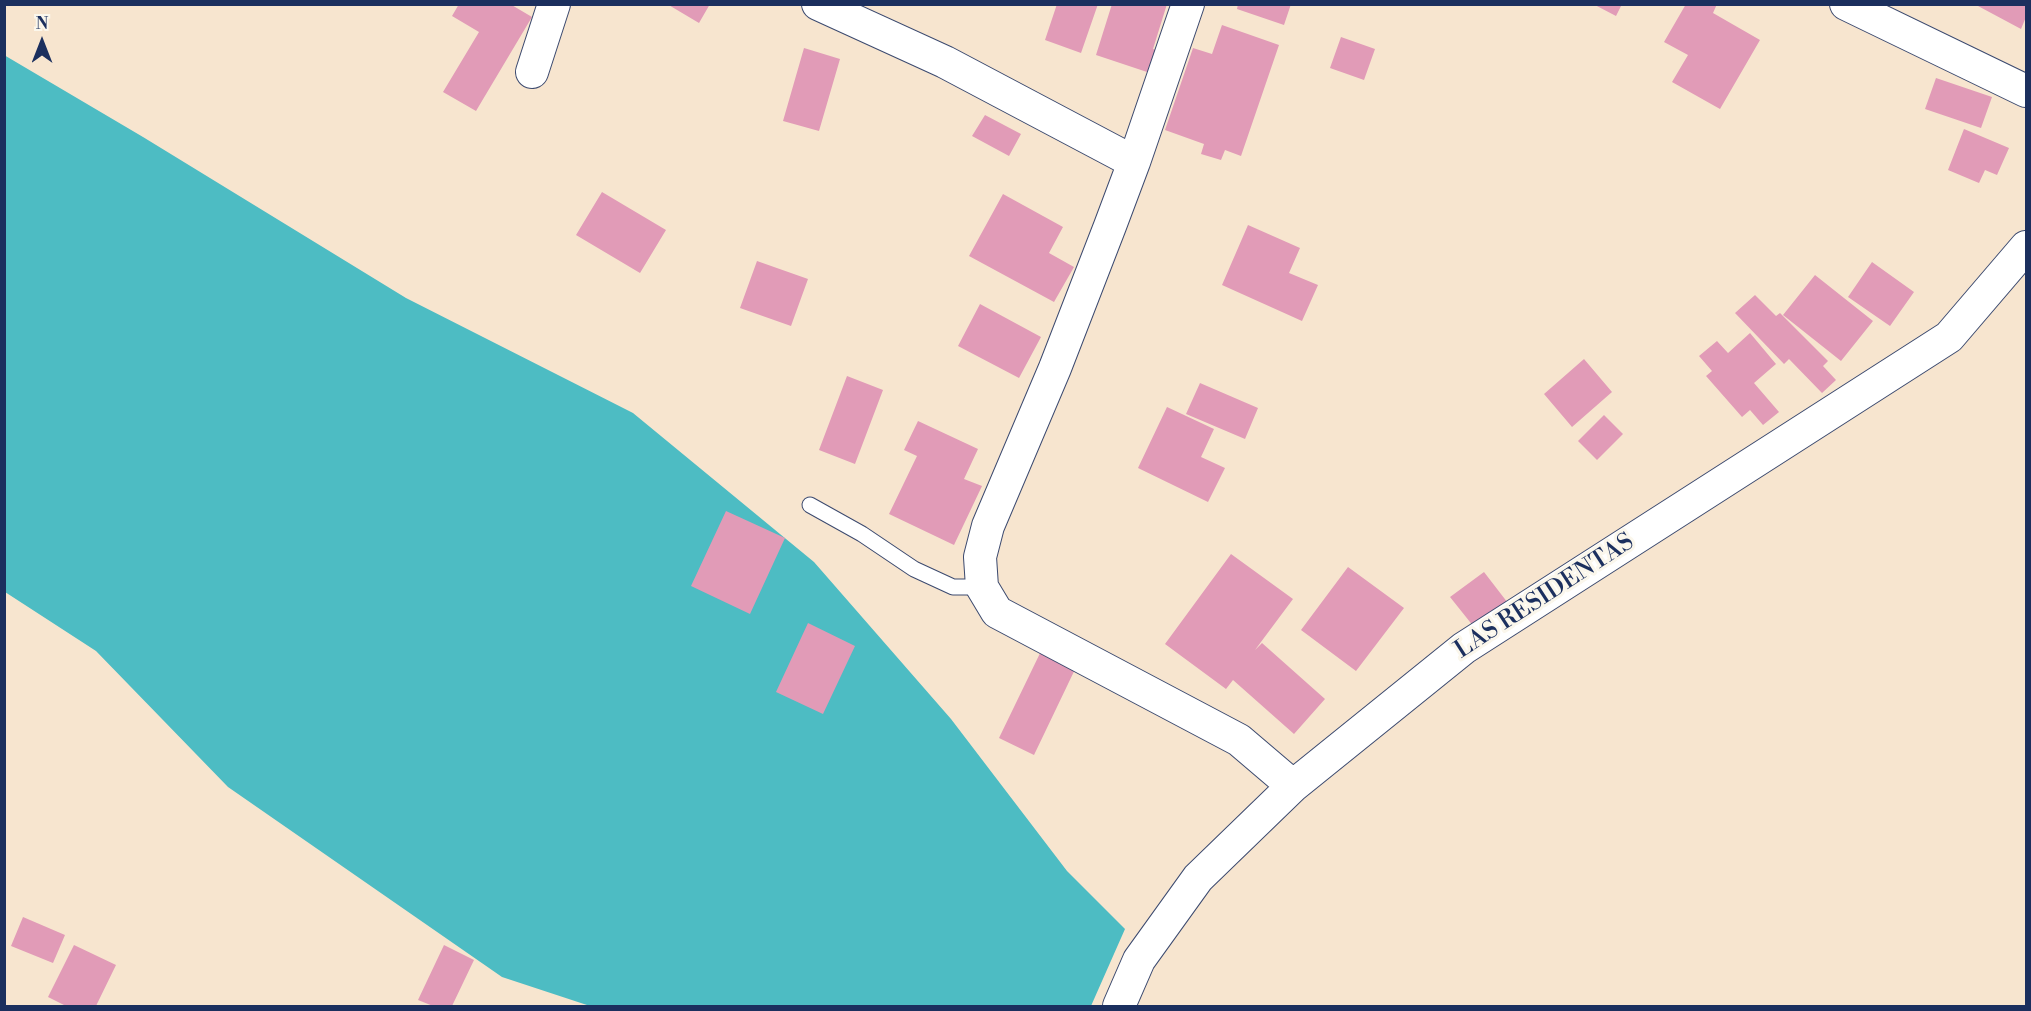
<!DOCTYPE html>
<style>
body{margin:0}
#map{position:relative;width:2031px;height:1011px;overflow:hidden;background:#f7e5cf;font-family:"Libre Bodoni",serif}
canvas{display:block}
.frame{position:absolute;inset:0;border:6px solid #1b2f5e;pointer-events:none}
.north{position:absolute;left:12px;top:12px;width:60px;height:60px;-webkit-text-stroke:4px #fbf7ec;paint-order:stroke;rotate:0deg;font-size:16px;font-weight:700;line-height:24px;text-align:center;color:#1b2f5e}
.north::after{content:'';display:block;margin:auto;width:21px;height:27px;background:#1b2f5e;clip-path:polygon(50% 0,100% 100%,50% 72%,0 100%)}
</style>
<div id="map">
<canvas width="2031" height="1011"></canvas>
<div class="frame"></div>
<div class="north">N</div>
</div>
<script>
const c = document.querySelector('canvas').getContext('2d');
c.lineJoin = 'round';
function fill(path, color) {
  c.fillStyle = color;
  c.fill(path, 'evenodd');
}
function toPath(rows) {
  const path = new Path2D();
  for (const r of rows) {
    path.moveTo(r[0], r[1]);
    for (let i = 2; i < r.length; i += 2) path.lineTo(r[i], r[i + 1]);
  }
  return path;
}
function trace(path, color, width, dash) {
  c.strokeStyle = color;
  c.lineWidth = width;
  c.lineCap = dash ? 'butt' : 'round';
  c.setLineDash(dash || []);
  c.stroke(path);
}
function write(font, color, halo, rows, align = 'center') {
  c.font = font + ' "Libre Bodoni",serif';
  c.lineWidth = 6;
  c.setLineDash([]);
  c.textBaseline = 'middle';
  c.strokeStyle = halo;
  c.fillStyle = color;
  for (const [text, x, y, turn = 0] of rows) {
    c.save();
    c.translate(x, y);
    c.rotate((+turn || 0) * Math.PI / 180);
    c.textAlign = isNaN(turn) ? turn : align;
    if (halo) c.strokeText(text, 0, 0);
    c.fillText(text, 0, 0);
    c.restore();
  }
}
const water = toPath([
 [4,55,143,137,406,298,633,413,814,562,951,719,1067,871,1125,929,1091,1006,590,1006,502,977,228,787,96,651,5,592]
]);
const building = toPath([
 [459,4,510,4,532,17,476,111,443,92,479,32,452,16],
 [667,4,710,4,699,23],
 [1057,4,1098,4,1081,53,1045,40],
 [1112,4,1167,4,1153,49,1160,51,1153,74,1096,55],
 [1238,4,1291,4,1284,25,1237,9],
 [1593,4,1622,4,1616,16],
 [1686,4,1717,4,1713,13,1760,40,1720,109,1672,82,1688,55,1664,42],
 [1979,4,2026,4,2026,17,2021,29,1978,6],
 [1222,25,1279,45,1241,156,1225,150,1221,160,1201,154,1204,144,1165,130,1193,48,1212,54],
 [1341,37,1375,49,1364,80,1330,68],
 [804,48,840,59,819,131,783,121],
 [1936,78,1992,97,1981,128,1925,109],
 [985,115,1021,134,1009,156,972,136],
 [1964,129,2009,148,1997,175,1985,170,1979,183,1948,170],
 [602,192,666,230,640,273,576,235],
 [1003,194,1063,227,1049,253,1074,267,1054,302,969,256],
 [1248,225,1300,248,1289,273,1318,285,1302,321,1222,285],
 [757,261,808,279,791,326,740,308],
 [1872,262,1914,292,1890,326,1848,297],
 [1815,275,1873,321,1841,361,1783,315],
 [1755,295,1776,316,1780,313,1828,361,1823,366,1836,380,1822,393,1789,359,1784,364,1735,313],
 [980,304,1041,337,1019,378,958,346],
 [1750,333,1776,364,1754,383,1779,412,1763,425,1750,410,1742,417,1706,376,1712,371,1699,356,1717,341,1728,353],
 [1584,359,1612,392,1572,427,1544,394],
 [847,376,883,390,855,464,819,450],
 [1200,383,1258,408,1245,439,1186,414],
 [1167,407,1214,429,1201,457,1225,468,1208,502,1138,468],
 [1604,415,1623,434,1597,460,1578,441],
 [918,421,978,449,964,479,982,486,954,545,889,514,917,456,904,450],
 [726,511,785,538,750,614,691,586],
 [1231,554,1293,599,1255,650,1262,643,1325,699,1294,734,1233,680,1226,689,1165,644],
 [1348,567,1404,608,1356,671,1301,630],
 [1484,572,1511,607,1478,632,1450,597],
 [808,623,855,646,823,714,776,692],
 [1044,645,1079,661,1034,755,999,738],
 [23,917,65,935,53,963,11,946],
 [74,945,116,965,96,1006,66,1006,48,997],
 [444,945,474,960,452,1006,433,1006,418,1000]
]);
const service = toPath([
 [810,505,862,534,914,569,953,587,982,587]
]);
const minor = toPath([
 [818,4,945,62,1134,162],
 [1188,4,1134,162,1110,226,1055,368,988,526,980,557,982,587,997,612,1239,740,1293,786],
 [1846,4,2026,91],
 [532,72,554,4],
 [1119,1006,1139,960,1198,878,1293,786,1464,648,1949,337,2026,247]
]);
const streetNames = [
 ["LAS RESIDENTAS",1545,597,-33]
];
fill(water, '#4dbcc3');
fill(building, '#e19bb7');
trace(service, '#3c4a6f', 17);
trace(minor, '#3c4a6f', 34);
trace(service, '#fff', 15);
trace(minor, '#fff', 32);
write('24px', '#1b2f5e', '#fbf7ec', streetNames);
</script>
